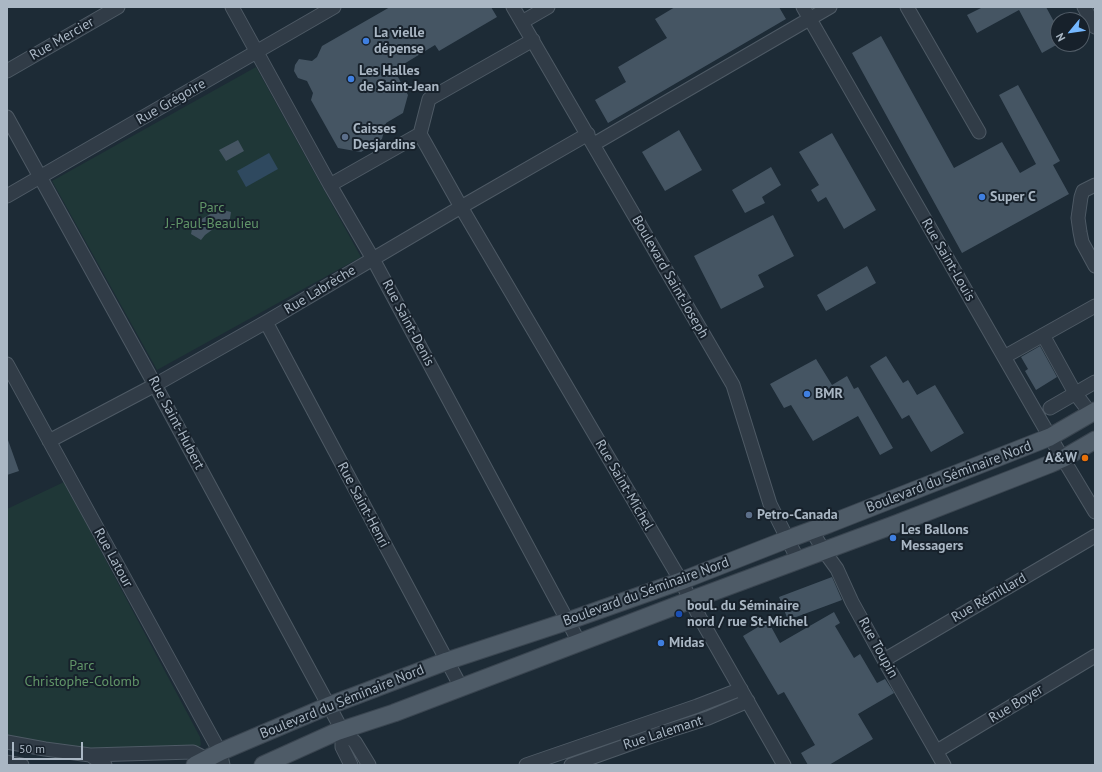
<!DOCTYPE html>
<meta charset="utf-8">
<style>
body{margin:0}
#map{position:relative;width:1102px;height:772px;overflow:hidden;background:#1d2b36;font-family:"PT Sans",sans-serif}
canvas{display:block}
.frame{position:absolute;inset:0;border:8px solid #aab7c4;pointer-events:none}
.north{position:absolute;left:1050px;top:12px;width:40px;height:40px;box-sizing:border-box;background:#17212b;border:1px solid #525d68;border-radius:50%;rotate:241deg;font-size:11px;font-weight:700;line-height:16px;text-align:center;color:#aab7c4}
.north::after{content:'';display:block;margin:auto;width:14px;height:18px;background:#75b8ff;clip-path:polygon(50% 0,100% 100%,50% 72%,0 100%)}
.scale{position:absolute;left:12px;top:742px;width:71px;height:18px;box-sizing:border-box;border:2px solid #aab7c4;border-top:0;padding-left:5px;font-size:12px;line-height:14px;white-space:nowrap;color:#aab7c4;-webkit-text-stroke:3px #17212b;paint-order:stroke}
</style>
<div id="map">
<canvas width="1102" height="772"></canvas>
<div class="frame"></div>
<div class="north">N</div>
<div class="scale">50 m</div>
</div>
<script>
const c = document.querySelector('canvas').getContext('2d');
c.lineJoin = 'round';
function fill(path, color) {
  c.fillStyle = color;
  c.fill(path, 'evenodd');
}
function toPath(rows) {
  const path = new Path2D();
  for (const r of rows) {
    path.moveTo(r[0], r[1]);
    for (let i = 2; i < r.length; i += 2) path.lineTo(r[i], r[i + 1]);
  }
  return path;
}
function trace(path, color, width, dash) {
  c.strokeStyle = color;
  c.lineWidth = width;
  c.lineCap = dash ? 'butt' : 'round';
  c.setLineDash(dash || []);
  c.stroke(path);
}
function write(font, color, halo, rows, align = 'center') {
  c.font = font + ' "PT Sans",sans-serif';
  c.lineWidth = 4;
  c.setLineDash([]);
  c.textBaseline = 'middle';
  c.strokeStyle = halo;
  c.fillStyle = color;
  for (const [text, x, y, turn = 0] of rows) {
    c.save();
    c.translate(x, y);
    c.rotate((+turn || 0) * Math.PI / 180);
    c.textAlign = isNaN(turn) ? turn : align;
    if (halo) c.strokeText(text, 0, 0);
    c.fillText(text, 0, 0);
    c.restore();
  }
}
const green = toPath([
 [256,67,361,257,157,370,52,181],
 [64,482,200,737,201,745,193,752,95,751,7,738,7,509]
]);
const water = toPath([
 [269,153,278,169,246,187,237,171]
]);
const building = toPath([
 [390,7,491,7,497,17,439,51,435,45,394,70,408,95,403,113,386,123,382,139,361,152,338,148,311,100,313,93,307,81,298,78,294,71,295,65,299,59,312,61,317,57,322,46],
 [675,7,779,7,786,19,608,123,595,100,626,82,618,67,667,38,655,19],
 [983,7,1046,7,1058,29,1058,44,1042,53,1019,10,977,33,967,15],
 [881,36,954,168,1002,142,1020,173,1036,164,999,95,1018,85,1060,161,1053,165,1069,194,962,253,852,53],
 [679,130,702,170,665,191,642,152],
 [832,133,876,210,844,229,826,197,818,202,811,190,819,185,799,152],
 [238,140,244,151,226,161,219,150],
 [771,167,781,185,762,197,765,203,745,213,732,190],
 [219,209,231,212,229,225,220,224,205,235,201,240,191,234,193,224],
 [773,215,794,256,758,275,764,287,721,309,694,256],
 [867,266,876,283,826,311,817,295],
 [1040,346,1057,377,1036,390,1025,371,1028,369,1021,357],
 [886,356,903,383,908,380,917,395,935,385,964,433,931,452,909,415,902,419,870,366],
 [816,359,832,385,847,376,854,389,858,387,893,448,880,455,858,416,813,441,791,405,784,408,770,384],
 [7,440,8,440,19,471,7,475],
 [832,577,842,600,788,620,779,597],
 [834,612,840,623,835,626,854,658,860,654,877,683,885,679,894,693,858,714,873,739,829,765,808,765,801,753,815,745,784,692,778,695,743,636,768,621,780,643]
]);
const minor = toPath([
 [232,7,330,185,373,259,579,642],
 [513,7,733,385,770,504,798,560],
 [803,7,1050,437,1095,512],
 [907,7,979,132],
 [1084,7,1095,27],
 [522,22,548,7],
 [7,71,118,7],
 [7,117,155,385,342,730,355,742,369,765],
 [420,134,461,207,681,581,700,618,784,765],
 [594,144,830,7],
 [330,185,420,134,429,99,533,40],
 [1095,185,1083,191,1081,197,1078,218,1080,232,1082,242,1095,266],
 [7,196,334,7],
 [266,322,461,687],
 [1043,335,1075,393,1091,414],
 [1004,357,1095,306],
 [7,364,220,752,223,765],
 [1050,408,1095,382],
 [49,441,155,385,266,322,461,207,588,134],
 [812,531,824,551,837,569,852,602,884,660,944,765],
 [884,660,1095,536],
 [342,730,342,747,351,765],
 [7,742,45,749,90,755,105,765],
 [937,751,1095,656],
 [90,755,193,752,207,759],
 [7,762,22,765],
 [526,765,697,706,741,689],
 [571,765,658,734,708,718,748,701]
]);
const major = toPath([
 [195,765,220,752,328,706,447,661,568,621,681,581,788,539,829,524,1050,437,1095,411],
 [263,765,336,732,394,713,691,600,896,524,1050,464,1064,458,1095,440]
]);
const markers = [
 [366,41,4,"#3f7fe0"],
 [351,79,4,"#3f7fe0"],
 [345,137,4,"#5c6f8a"],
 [982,197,4,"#3f7fe0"],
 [807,394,4,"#3f7fe0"],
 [1085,458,4,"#e8710a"],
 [749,515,4,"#5c6f8a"],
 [893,538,4,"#3f7fe0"],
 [679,614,4,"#1a4fb4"],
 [661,643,4,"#3f7fe0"]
];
const poiNames = [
 ["La vielle",374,33],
 ["dépense",374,49],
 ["Les Halles",359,71],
 ["de Saint-Jean",359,87],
 ["Caisses",353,129],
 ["Desjardins",353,145],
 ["Super C",990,197],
 ["BMR",815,394],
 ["A&W",1077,458,"right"],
 ["Petro-Canada",757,515],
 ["Les Ballons",901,530],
 ["Messagers",901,546],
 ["boul. du Séminaire",687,606],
 ["nord / rue St-Michel",687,622],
 ["Midas",669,643]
];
const streetNames = [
 ["Rue Mercier",62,39,-30],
 ["Rue Grégoire",171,102,-30],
 ["Rue Saint-Louis",948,260,60],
 ["Boulevard Saint-Joseph",670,277,60],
 ["Rue Labrèche",320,290,-31],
 ["Rue Saint-Denis",408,323,62],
 ["Rue Saint-Hubert",176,423,62],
 ["Boulevard du Séminaire Nord",949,477,-21],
 ["Rue Saint-Michel",624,485,60],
 ["Rue Saint-Henri",363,505,62],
 ["Rue Latour",113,558,61],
 ["Boulevard du Séminaire Nord",646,592,-20],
 ["Rue Rémillard",989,598,-30],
 ["Rue Toupin",878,648,61],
 ["Boulevard du Séminaire Nord",342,702,-22],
 ["Rue Boyer",1016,704,-31],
 ["Rue Lalemant",663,733,-18]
];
const parkNames = [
 ["Parc",212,208],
 ["J.-Paul-Beaulieu",212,224],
 ["Parc",82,666],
 ["Christophe-Colomb",82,682]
];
fill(green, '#1f3737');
fill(water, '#2f495f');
fill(building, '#455563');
trace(minor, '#4e5a65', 15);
trace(major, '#3a4550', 19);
trace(minor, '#313c47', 13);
trace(major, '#4e5b67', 17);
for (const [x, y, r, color] of markers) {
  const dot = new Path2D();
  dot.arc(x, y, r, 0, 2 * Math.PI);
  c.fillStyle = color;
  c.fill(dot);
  trace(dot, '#17212b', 1.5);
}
write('bold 14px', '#aab7c4', '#17212b', poiNames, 'left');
write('14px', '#aab7c4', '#17212b', streetNames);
write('14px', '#619568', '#17212b', parkNames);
</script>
